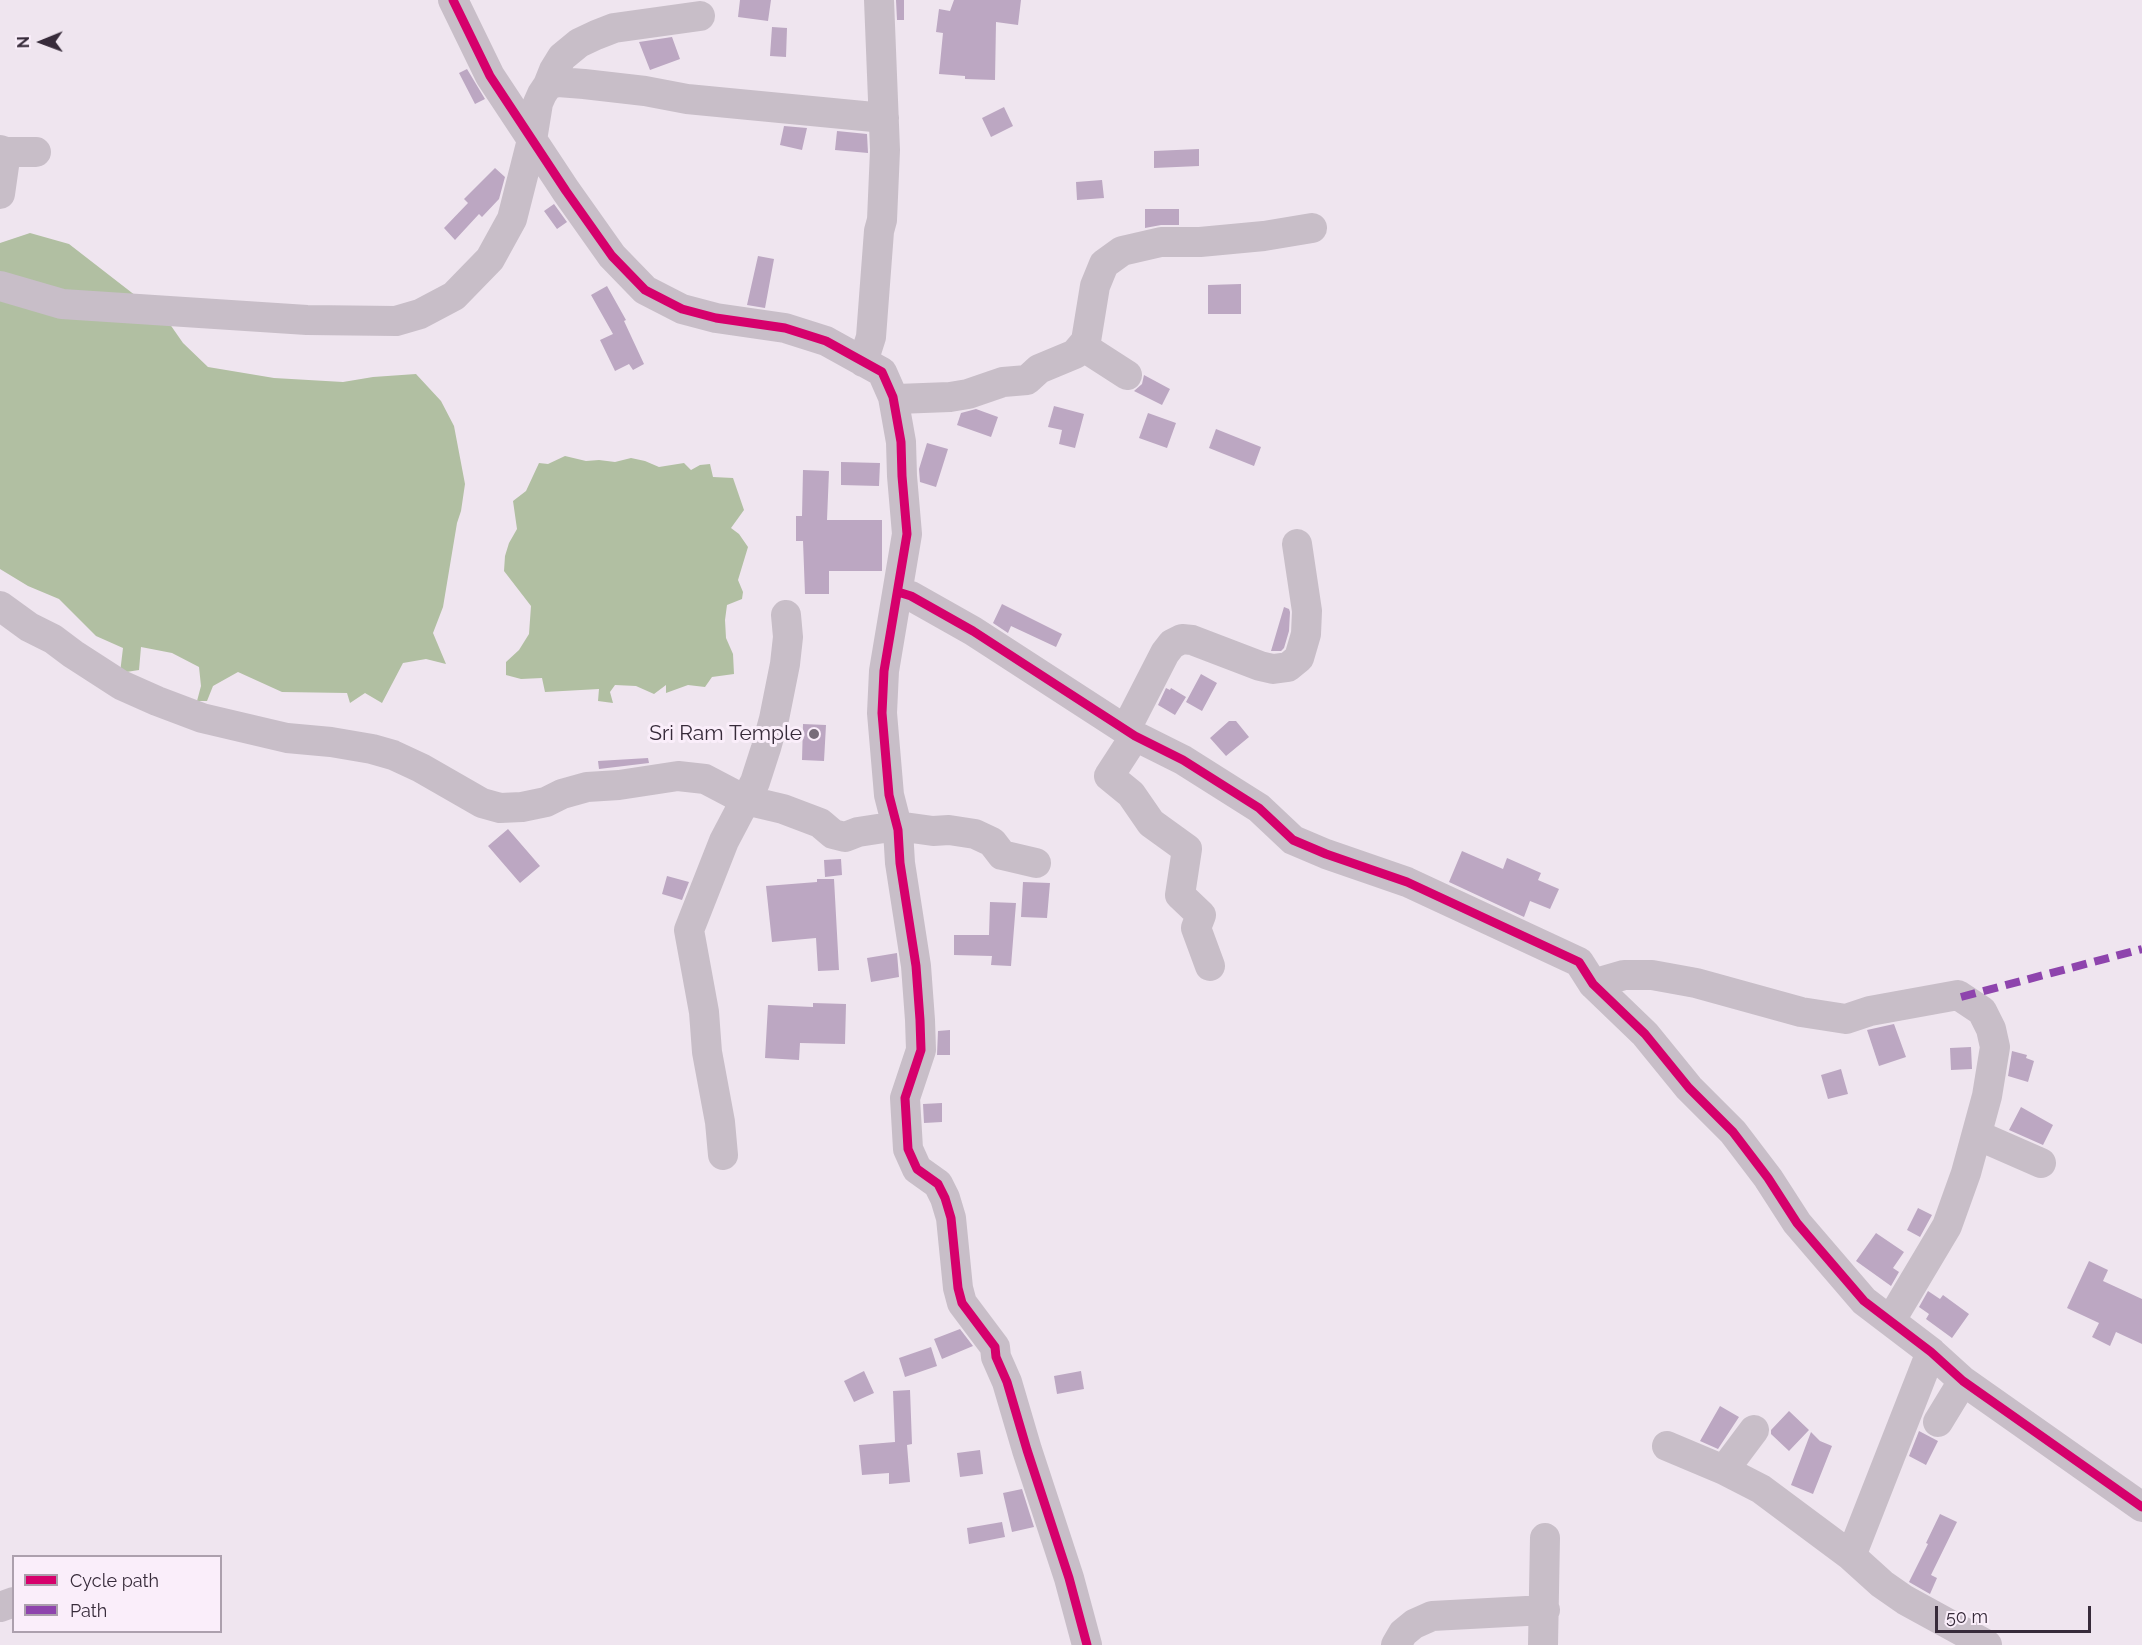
<!DOCTYPE html>
<style>
body{margin:0}
#map{position:relative;width:2142px;height:1645px;overflow:hidden;background:#efe5ef;font-family:Raleway,sans-serif}
canvas{display:block}
.legend{position:absolute;left:12px;top:1555px;width:210px;height:78px;box-sizing:border-box;background:#faeefa;border:2px solid #aca0ad;margin:0;padding:8px 10px;list-style:none;font-size:18px;color:#372b3a}
.legend li{display:flex;align-items:center;gap:12px;height:30px}
.legend b{width:30px;border:2px solid #aca0ad}
.north{position:absolute;left:12px;top:12px;width:60px;height:60px;-webkit-text-stroke:4px #faeefa;paint-order:stroke;rotate:269deg;font-size:16px;font-weight:700;line-height:24px;text-align:center;color:#372b3a}
.north::after{content:'';display:block;margin:auto;width:21px;height:27px;background:#372b3a;clip-path:polygon(50% 0,100% 100%,50% 72%,0 100%)}
.scale{position:absolute;left:1935px;top:1606px;width:156px;height:27px;box-sizing:border-box;border:3px solid #372b3a;border-top:0;padding-left:8px;font-size:18px;line-height:21px;white-space:nowrap;color:#372b3a;-webkit-text-stroke:4px #faeefa;paint-order:stroke}
</style>
<div id="map">
<canvas width="2142" height="1645"></canvas>
<ul class="legend">
<li><b style="height:8px;background:#d6006c"></b>Cycle path</li>
<li><b style="height:8px;background:#8e44ad"></b>Path</li>
</ul>
<div class="north">N</div>
<div class="scale">50 m</div>
</div>
<script>
const c = document.querySelector('canvas').getContext('2d');
c.lineJoin = 'round';
function fill(path, color) {
  c.fillStyle = color;
  c.fill(path, 'evenodd');
}
function toPath(rows) {
  const path = new Path2D();
  for (const r of rows) {
    path.moveTo(r[0], r[1]);
    for (let i = 2; i < r.length; i += 2) path.lineTo(r[i], r[i + 1]);
  }
  return path;
}
function trace(path, color, width, dash) {
  c.strokeStyle = color;
  c.lineWidth = width;
  c.lineCap = dash ? 'butt' : 'round';
  c.setLineDash(dash || []);
  c.stroke(path);
}
function write(font, color, halo, rows, align = 'center') {
  c.font = font + ' Raleway,sans-serif';
  c.lineWidth = 6;
  c.setLineDash([]);
  c.textBaseline = 'middle';
  c.strokeStyle = halo;
  c.fillStyle = color;
  for (const [text, x, y, turn = 0] of rows) {
    c.save();
    c.translate(x, y);
    c.rotate((+turn || 0) * Math.PI / 180);
    c.textAlign = isNaN(turn) ? turn : align;
    if (halo) c.strokeText(text, 0, 0);
    c.fillText(text, 0, 0);
    c.restore();
  }
}
const water = toPath([
 [30,233,69,244,167,320,183,343,208,367,274,378,343,382,373,377,416,374,441,401,454,426,465,484,461,511,457,523,443,607,433,633,446,664,426,659,403,663,382,703,365,693,350,703,347,693,282,692,238,672,213,686,207,701,197,701,201,686,199,667,172,653,141,647,139,670,120,673,123,648,96,636,59,599,28,586,0,569,0,243],
 [565,456,586,461,599,460,615,462,631,458,645,461,659,467,684,463,691,470,700,465,710,464,713,477,733,478,744,510,731,528,739,534,748,547,738,580,743,592,742,599,727,605,725,620,726,638,733,654,734,674,712,677,705,687,688,685,666,693,666,685,654,694,636,686,615,685,610,692,613,703,598,701,599,689,545,692,542,678,521,679,506,675,506,662,519,650,529,634,531,606,504,571,505,556,509,543,517,529,513,501,526,491,539,463,548,464]
]);
const building = toPath([
 [740,0,771,0,768,21,738,17],
 [896,0,904,0,904,20,897,20],
 [954,0,1021,0,1018,25,996,22,995,80,965,79,965,76,939,74,943,33,936,32,939,9,950,11],
 [772,27,787,28,786,57,770,56],
 [672,37,680,59,650,70,639,42],
 [467,69,485,99,475,104,459,73],
 [1004,107,1013,126,991,137,982,118],
 [784,126,807,128,802,150,780,145],
 [837,131,867,134,868,153,835,150],
 [1199,149,1199,166,1154,168,1154,151],
 [495,168,505,177,499,199,482,217,479,214,455,240,444,228,468,203,464,199],
 [1102,180,1104,198,1077,200,1076,182],
 [554,204,567,222,557,229,544,211],
 [1145,209,1179,209,1179,225,1161,225,1145,228],
 [758,256,774,259,765,308,747,305],
 [1241,284,1241,314,1208,314,1208,285],
 [607,286,626,320,624,321,644,364,633,370,629,364,615,371,600,340,613,334,591,295],
 [1144,375,1170,389,1162,405,1134,391,1142,384],
 [1054,406,1084,414,1075,448,1059,444,1062,430,1048,427],
 [976,409,998,417,991,437,957,425,961,413],
 [1148,413,1176,423,1167,448,1139,438],
 [1216,429,1261,447,1254,466,1209,448],
 [927,443,948,449,936,487,920,482,919,469],
 [841,462,880,463,879,486,841,485],
 [803,470,829,471,827,520,882,520,882,571,829,571,829,594,805,594,803,541,796,541,796,516,802,516],
 [1002,604,1062,634,1056,647,1011,626,1008,633,993,623],
 [1284,607,1289,609,1290,612,1289,631,1284,648,1281,651,1271,651],
 [1201,674,1217,683,1202,711,1186,702],
 [1166,688,1170,690,1171,688,1186,697,1175,715,1158,705],
 [1229,721,1236,721,1249,737,1226,756,1210,738],
 [803,724,826,725,824,761,802,760],
 [648,758,649,763,599,769,598,761],
 [508,829,540,866,520,883,488,846],
 [1462,851,1503,869,1507,858,1541,873,1538,880,1559,889,1550,909,1530,901,1524,917,1449,882],
 [841,859,842,875,825,877,824,860],
 [667,876,689,882,682,900,662,894],
 [817,879,834,879,839,970,818,971,816,938,772,942,766,886,817,882],
 [1023,882,1050,883,1047,918,1021,917],
 [990,902,1016,903,1011,966,991,965,992,956,954,955,954,935,989,935],
 [897,953,899,977,871,982,867,958],
 [813,1003,846,1004,845,1044,800,1043,799,1060,765,1058,768,1005,813,1007],
 [1894,1024,1906,1057,1879,1066,1867,1030],
 [950,1030,950,1055,937,1055,938,1031],
 [1971,1047,1972,1069,1951,1070,1950,1048],
 [2012,1051,2027,1055,2026,1058,2034,1061,2028,1082,2008,1076],
 [1841,1069,1848,1094,1828,1099,1821,1075],
 [942,1103,942,1122,924,1123,923,1104],
 [2021,1107,2053,1125,2043,1145,2009,1130],
 [1918,1208,1932,1215,1920,1237,1907,1230],
 [1876,1233,1904,1252,1893,1268,1899,1272,1891,1286,1856,1261],
 [2089,1261,2108,1270,2103,1281,2142,1299,2142,1344,2116,1332,2110,1346,2092,1337,2099,1323,2067,1308],
 [1928,1291,1940,1299,1943,1295,1969,1314,1952,1338,1926,1319,1929,1314,1919,1307],
 [960,1329,973,1346,942,1359,934,1339],
 [931,1347,937,1366,905,1377,899,1358],
 [864,1371,874,1393,854,1402,844,1381],
 [1081,1371,1084,1389,1057,1394,1054,1376],
 [910,1390,912,1444,907,1445,910,1482,889,1484,889,1473,862,1475,859,1445,895,1442,893,1391],
 [1720,1406,1739,1417,1718,1449,1700,1441],
 [1789,1411,1809,1430,1789,1451,1771,1434,1771,1430],
 [1919,1431,1938,1441,1926,1465,1909,1456],
 [1811,1432,1820,1441,1832,1446,1813,1494,1791,1485],
 [980,1450,983,1474,960,1477,957,1453],
 [1022,1489,1034,1527,1012,1532,1003,1493],
 [1940,1514,1957,1522,1931,1575,1937,1578,1930,1594,1909,1582,1928,1544,1926,1543],
 [1002,1522,1005,1537,969,1544,967,1528]
]);
const minor = toPath([
 [453,0,490,76,566,191,612,256,645,290,682,309,716,318,785,328,826,341,882,372,893,397,901,442,902,476,907,534,884,671,882,713,889,795,898,830,900,863,916,966,920,1020,921,1050,905,1098,908,1149,917,1169,938,1184,945,1198,951,1218,958,1288,962,1303,995,1347,996,1357,1007,1382,1027,1450,1069,1578,1087,1645],
 [548,85,554,70,562,57,579,43,596,35,614,28,700,16],
 [0,150,6,152,36,152],
 [0,194,6,152],
 [0,286,62,304,307,320,396,321,420,314,454,296,490,259,512,219,532,140,538,103,542,94,548,85,558,82,584,84,645,91,687,99,884,118],
 [1082,346,1127,375],
 [863,362,871,337,879,231,882,220,885,150,879,0],
 [893,397,897,399,950,397,968,394,1003,382,1027,380,1039,369,1075,354,1086,341,1095,286,1104,264,1122,251,1161,242,1200,242,1264,236,1312,228],
 [898,592,911,596,973,631,1135,736,1183,760,1259,808,1293,840,1326,854,1407,882,1579,962,1593,984,1645,1034,1689,1088,1733,1132,1768,1178,1797,1223,1864,1301,1931,1352,1963,1381,2142,1507],
 [0,606,29,627,53,639,73,654,121,685,157,701,202,718,287,738,331,742,372,749,393,755,421,768,482,803,500,808,522,807,546,802,562,794,587,787,619,785,678,776,705,779,745,800,783,809,820,823,833,834,845,837,858,832,897,826,933,831,949,830,975,834,992,842,1002,855,1036,863],
 [1126,729,1165,653,1172,644,1182,639,1192,640,1260,666,1273,669,1288,667,1299,658,1306,634,1307,611,1297,544],
 [1135,736,1109,776,1131,794,1151,823,1187,849,1180,895,1201,915,1196,928,1210,966],
 [1593,984,1624,975,1652,975,1696,983,1801,1012,1846,1019,1870,1011,1958,995,1982,1011,1991,1029,1995,1047,1987,1096,1966,1173,1947,1226,1891,1320],
 [1977,1135,2041,1163],
 [723,1155,720,1122,707,1052,704,1012,689,930,724,841,755,782,766,748,774,719,785,664,788,637,786,615],
 [1938,1422,1963,1381],
 [1667,1446,1724,1470,1761,1489,1851,1556,1882,1584,1905,1600,1987,1645],
 [1724,1470,1754,1430],
 [1851,1556,1931,1352],
 [0,1607,14,1602],
 [1396,1645,1403,1633,1414,1624,1432,1616,1545,1610],
 [1543,1645,1545,1538]
]);
const quiet = toPath([
 [1961,997,2142,949]
]);
const cycleway = toPath([
 [453,0,490,76,566,191,612,256,645,290,682,309,716,318,785,328,826,341,882,372,893,397,901,442,902,476,907,534,884,671,882,713,889,795,898,830,900,863,916,966,920,1020,921,1050,905,1098,908,1149,917,1169,938,1184,945,1198,951,1218,958,1288,962,1303,995,1347,996,1357,1007,1382,1027,1450,1069,1578,1087,1645],
 [898,592,911,596,973,631,1135,736,1183,760,1259,808,1293,840,1326,854,1407,882,1579,962,1593,984,1645,1034,1689,1088,1733,1132,1768,1178,1797,1223,1864,1301,1931,1352,1963,1381,2142,1507]
]);
const markers = [
 [814,734,6,"#776c79"]
];
const poiNames = [
 ["Sri Ram Temple",802,734]
];
fill(water, '#b1bfa2');
fill(building, '#bca7c2');
trace(minor, '#c8bec8', 30);
trace(quiet, '#8e44ad', 8, [15, 8]);
trace(cycleway, '#d6006c', 9);
for (const [x, y, r, color] of markers) {
  const dot = new Path2D();
  dot.arc(x, y, r, 0, 2 * Math.PI);
  c.fillStyle = color;
  c.fill(dot);
  trace(dot, '#faeefa', 2);
}
write('21px', '#372b3a', '#faeefa', poiNames, 'right');
</script>
